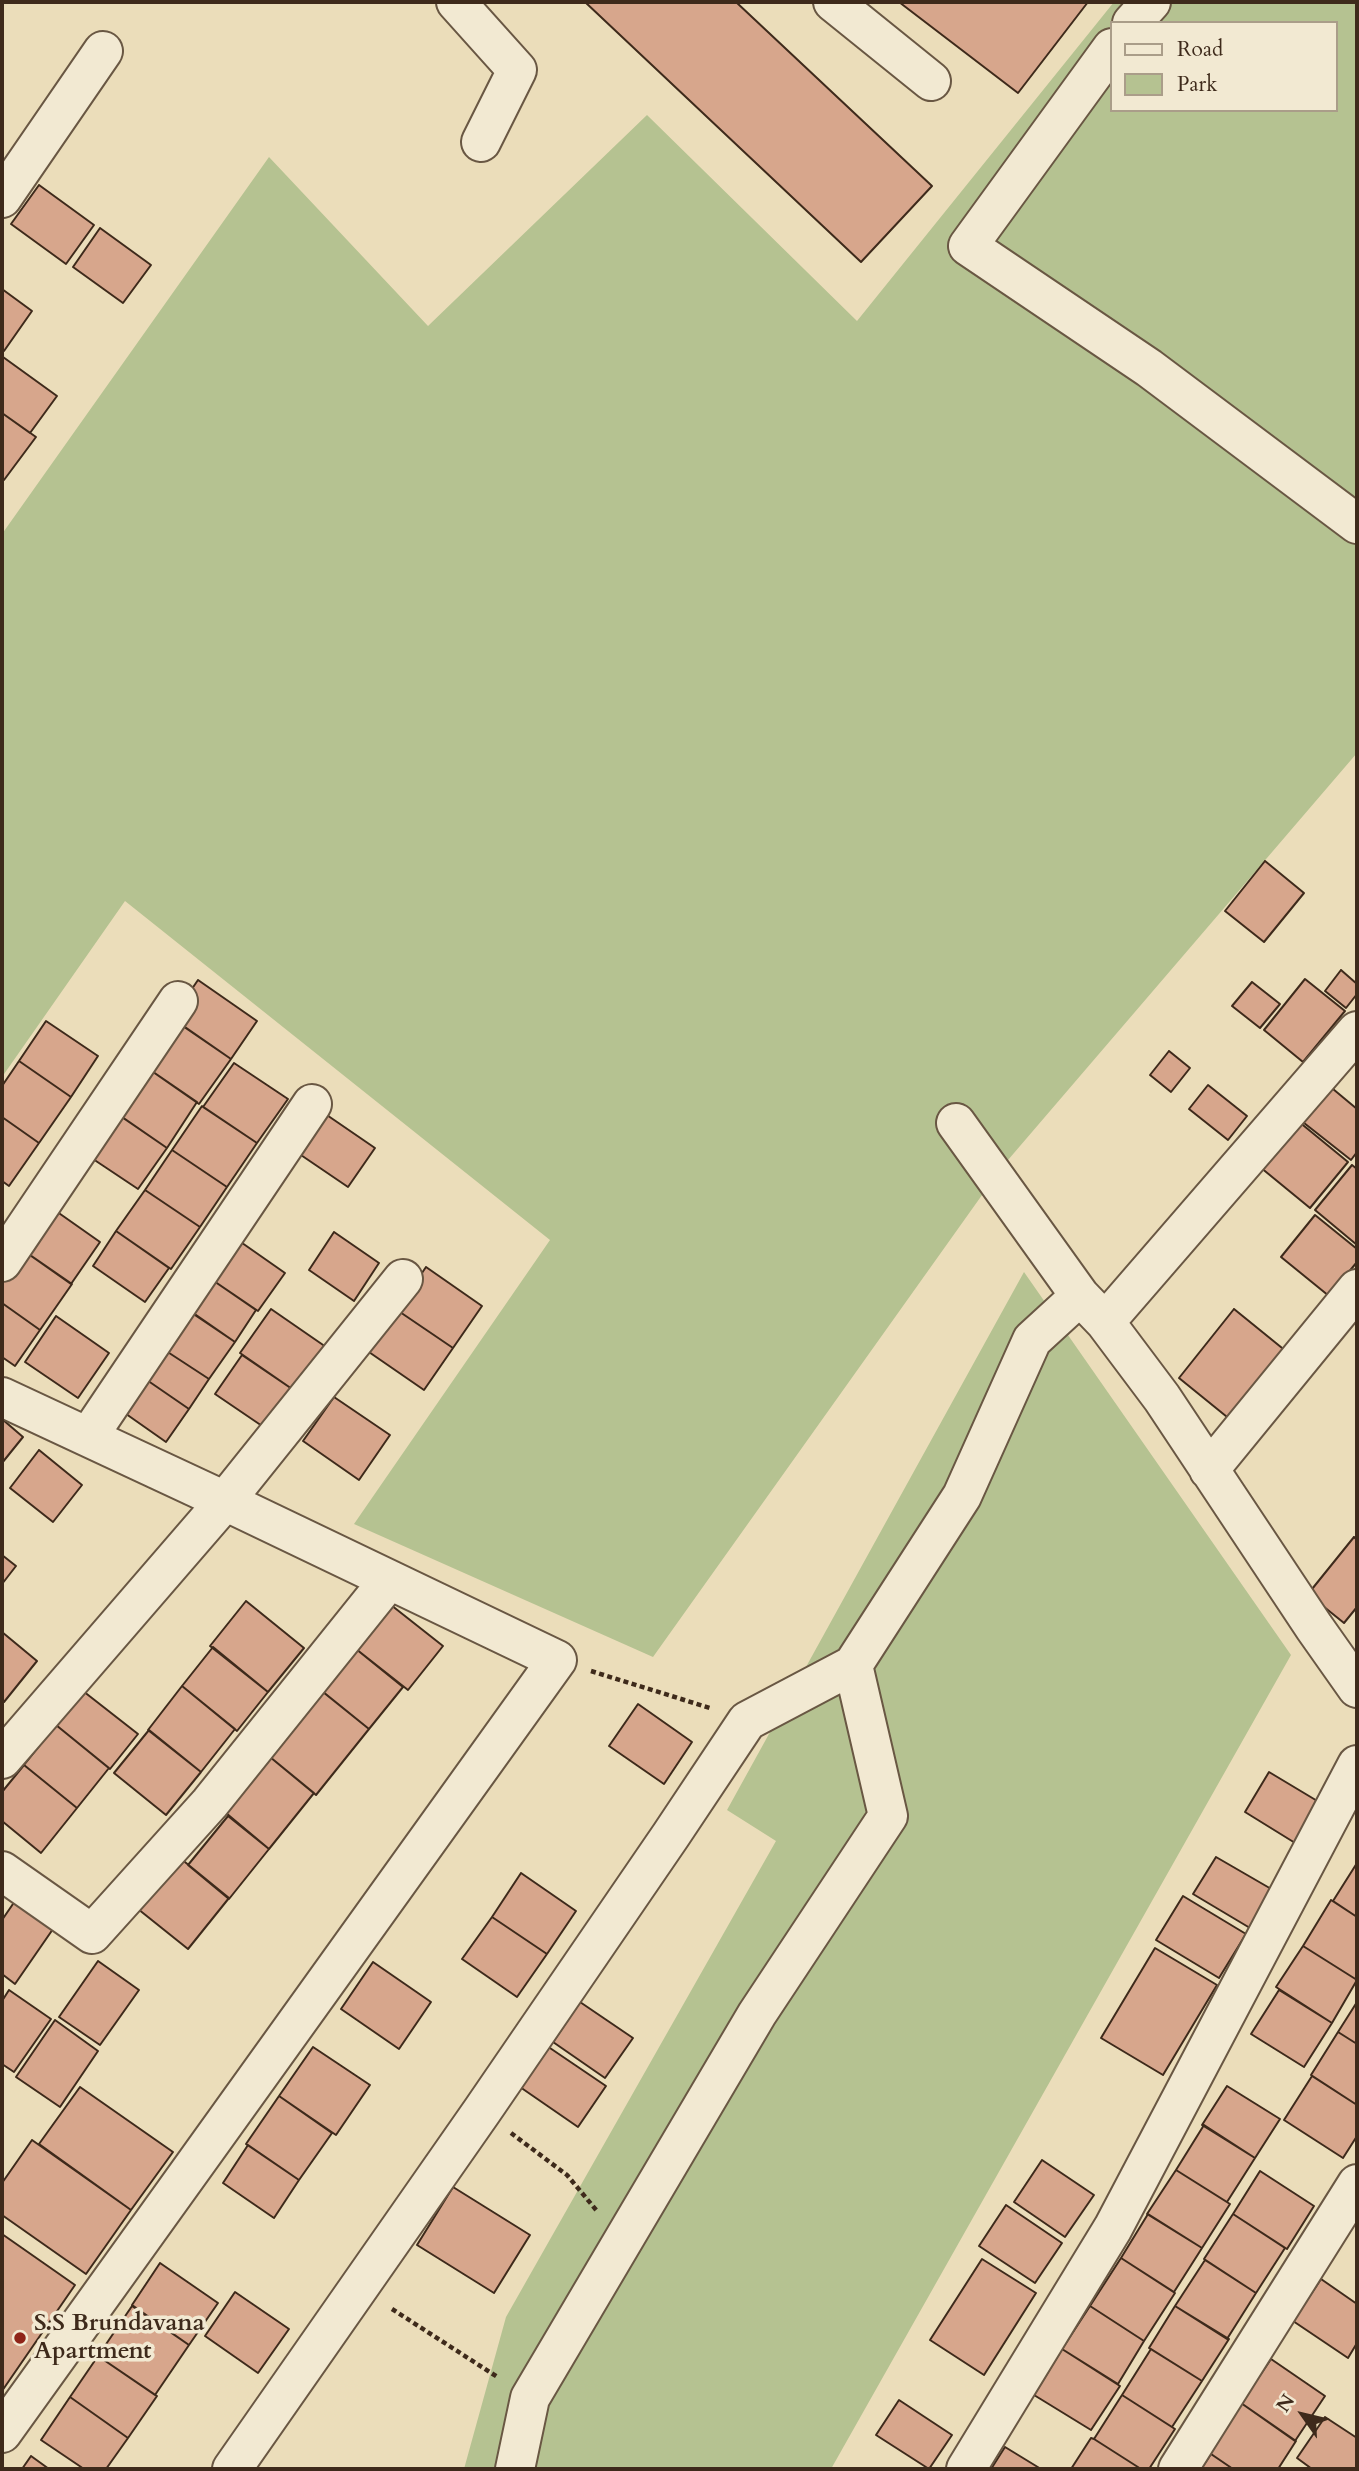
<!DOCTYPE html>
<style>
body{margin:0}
#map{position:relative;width:1359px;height:2471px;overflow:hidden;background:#ebddba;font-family:Cardo,serif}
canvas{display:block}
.frame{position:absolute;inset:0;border:4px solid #3e2a1b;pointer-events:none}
.legend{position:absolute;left:1110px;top:21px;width:228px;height:91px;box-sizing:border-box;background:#f2e9d2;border:2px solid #aa9d89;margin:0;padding:9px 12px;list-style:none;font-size:21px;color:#3e2a1b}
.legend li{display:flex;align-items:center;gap:14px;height:35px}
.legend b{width:35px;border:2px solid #aa9d89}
.north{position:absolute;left:1268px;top:2380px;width:70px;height:70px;-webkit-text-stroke:5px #f2e9d2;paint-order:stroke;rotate:304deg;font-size:19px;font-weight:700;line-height:28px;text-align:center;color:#3e2a1b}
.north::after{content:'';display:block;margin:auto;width:24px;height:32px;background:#3e2a1b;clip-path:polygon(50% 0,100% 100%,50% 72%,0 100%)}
</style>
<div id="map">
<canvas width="1359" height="2471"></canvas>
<div class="frame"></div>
<ul class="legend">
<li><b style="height:9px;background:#f2e9d2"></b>Road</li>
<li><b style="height:19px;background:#b5c291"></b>Park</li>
</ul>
<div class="north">N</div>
</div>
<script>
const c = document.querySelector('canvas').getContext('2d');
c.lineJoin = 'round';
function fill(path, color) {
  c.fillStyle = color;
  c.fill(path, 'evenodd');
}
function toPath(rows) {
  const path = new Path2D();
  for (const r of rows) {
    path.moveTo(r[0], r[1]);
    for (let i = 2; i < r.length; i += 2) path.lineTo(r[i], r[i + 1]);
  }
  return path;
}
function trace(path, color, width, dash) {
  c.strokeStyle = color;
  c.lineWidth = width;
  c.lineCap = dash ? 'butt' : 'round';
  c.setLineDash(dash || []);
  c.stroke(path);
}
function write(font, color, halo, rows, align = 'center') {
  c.font = font + ' Cardo,serif';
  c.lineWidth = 7;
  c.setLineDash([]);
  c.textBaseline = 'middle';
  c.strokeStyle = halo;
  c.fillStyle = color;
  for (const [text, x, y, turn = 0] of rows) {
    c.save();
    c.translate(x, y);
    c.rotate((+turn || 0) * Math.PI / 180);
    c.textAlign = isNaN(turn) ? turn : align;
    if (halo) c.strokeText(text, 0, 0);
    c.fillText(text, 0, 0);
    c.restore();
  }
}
const green = toPath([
 [1114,2,1357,2,1357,753,1002,1167,653,1657,354,1524,550,1240,125,901,2,1077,2,534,269,157,428,326,647,115,857,321],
 [1112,23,1336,23,1336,110,1112,110],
 [1024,1272,1291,1655,831,2469,464,2469,506,2317,776,1841,727,1810]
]);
const building = toPath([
 [585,2,736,2,932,186,861,262,585,2],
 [899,2,1088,2,1018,93,899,2],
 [39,185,94,225,66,264,11,224,39,185],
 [100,228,151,265,123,303,73,267,100,228],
 [2,289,32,311,4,351,2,349,2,289],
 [3,357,57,396,30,433,2,413,3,357],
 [2,413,36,437,4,480,2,478,2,413],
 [1265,861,1304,893,1264,942,1225,911,1265,861],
 [1341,970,1357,984,1357,994,1346,1008,1325,991,1341,970],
 [1305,979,1345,1011,1303,1062,1264,1030,1305,979],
 [198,980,257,1021,231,1059,172,1018,198,980],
 [1252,982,1280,1004,1260,1028,1232,1006,1252,982],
 [174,1020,231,1059,199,1104,143,1065,174,1020],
 [46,1021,98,1056,71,1097,19,1061,46,1021],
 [1169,1051,1190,1068,1171,1092,1150,1075,1169,1051],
 [19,1061,71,1097,39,1143,2,1117,2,1086,19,1061],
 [234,1063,288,1099,257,1143,203,1107,234,1063],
 [143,1065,197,1102,167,1148,112,1110,143,1065],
 [1327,1084,1357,1109,1357,1152,1351,1160,1299,1119,1327,1084],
 [1208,1085,1247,1116,1228,1140,1189,1109,1208,1085],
 [202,1106,257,1143,227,1187,172,1150,202,1106],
 [113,1111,167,1148,138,1189,84,1153,113,1111],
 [321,1111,375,1148,348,1187,295,1151,321,1111],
 [2,1117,39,1143,9,1186,2,1181,2,1117],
 [1298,1121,1348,1162,1310,1208,1260,1167,1298,1121],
 [172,1150,227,1187,200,1227,145,1190,172,1150],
 [1352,1165,1357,1169,1357,1245,1315,1210,1352,1165],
 [145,1190,200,1227,171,1269,116,1231,145,1190],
 [46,1204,100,1242,71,1284,17,1246,46,1204],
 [1315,1215,1357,1249,1357,1262,1329,1296,1281,1257,1315,1215],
 [116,1231,169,1268,145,1302,93,1266,116,1231],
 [334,1232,379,1263,354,1301,309,1270,334,1232],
 [235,1238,285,1273,258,1311,208,1277,235,1238],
 [17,1246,72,1284,40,1330,2,1303,2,1268,17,1246],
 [426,1267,482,1306,453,1348,397,1310,426,1267],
 [208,1277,256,1310,235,1342,186,1308,208,1277],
 [2,1303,40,1330,15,1366,2,1357,2,1303],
 [186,1309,235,1342,209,1379,160,1347,186,1309],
 [271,1309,326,1347,295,1391,240,1353,271,1309],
 [1234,1309,1287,1352,1232,1421,1179,1378,1234,1309],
 [397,1310,453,1348,424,1390,366,1350,397,1310],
 [56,1316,109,1353,78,1398,25,1362,56,1316],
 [160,1347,209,1379,189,1409,141,1376,160,1347],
 [242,1355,295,1391,268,1430,215,1394,242,1355],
 [141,1376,189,1409,166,1442,119,1409,141,1376],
 [334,1397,390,1435,359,1480,303,1441,334,1397],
 [2,1419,23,1437,2,1463,2,1419],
 [39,1450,82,1485,53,1522,10,1488,39,1450],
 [1354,1537,1357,1540,1357,1607,1344,1623,1308,1594,1354,1537],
 [2,1555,16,1566,2,1584,2,1555],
 [246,1601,304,1648,268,1692,210,1646,246,1601],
 [391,1605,443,1646,408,1690,356,1649,391,1605],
 [2,1632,37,1661,4,1702,2,1699,2,1632],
 [213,1647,268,1692,237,1731,182,1686,213,1647],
 [356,1649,403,1687,369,1729,322,1691,356,1649],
 [182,1686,235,1729,201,1772,148,1730,182,1686],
 [83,1691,138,1734,110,1769,56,1725,83,1691],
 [323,1692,369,1729,316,1795,270,1757,323,1692],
 [638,1704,692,1742,664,1784,609,1746,638,1704],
 [56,1725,109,1768,77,1808,24,1765,56,1725],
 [149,1730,201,1772,166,1815,114,1773,149,1730],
 [270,1757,314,1793,269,1849,226,1813,270,1757],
 [24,1765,77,1808,41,1853,2,1821,2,1792,24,1765],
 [1269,1772,1324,1805,1300,1846,1245,1812,1269,1772],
 [228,1816,269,1849,229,1899,188,1865,228,1816],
 [1216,1857,1273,1890,1250,1928,1193,1894,1216,1857],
 [180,1858,229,1898,188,1949,138,1909,180,1858],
 [1357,1863,1357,1917,1333,1901,1357,1863],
 [521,1873,576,1911,547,1954,492,1917,521,1873],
 [1183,1896,1246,1934,1219,1978,1156,1940,1183,1896],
 [1331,1900,1357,1917,1357,1980,1303,1946,1331,1900],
 [15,1901,53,1929,15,1984,2,1974,2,1920,15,1901],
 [492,1917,547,1954,517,1997,462,1959,492,1917],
 [1303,1946,1357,1980,1332,2023,1276,1987,1303,1946],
 [1155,1948,1217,1985,1163,2075,1101,2038,1155,1948],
 [98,1961,139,1990,100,2045,59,2017,98,1961],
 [373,1962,431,2002,399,2049,341,2009,373,1962],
 [9,1990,51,2019,14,2072,2,2064,2,2001,9,1990],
 [1279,1990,1332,2023,1304,2067,1251,2034,1279,1990],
 [580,2002,633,2038,605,2078,553,2042,580,2002],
 [1357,2002,1357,2044,1338,2032,1357,2002],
 [55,2020,98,2051,60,2107,16,2077,55,2020],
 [1338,2032,1357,2044,1357,2105,1311,2075,1338,2032],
 [547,2046,606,2086,578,2127,520,2087,547,2046],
 [313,2047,370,2085,336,2135,279,2096,313,2047],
 [1312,2076,1357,2105,1357,2136,1343,2158,1284,2120,1312,2076],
 [1227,2086,1280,2119,1255,2158,1202,2125,1227,2086],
 [80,2087,173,2152,131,2210,39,2144,80,2087],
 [279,2096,332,2133,299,2180,246,2144,279,2096],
 [1204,2125,1255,2158,1227,2202,1176,2170,1204,2125],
 [32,2140,131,2210,86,2274,2,2215,2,2183,32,2140],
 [248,2145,299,2180,274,2218,223,2183,248,2145],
 [1042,2160,1094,2195,1065,2237,1014,2202,1042,2160],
 [1176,2170,1230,2204,1202,2248,1147,2214,1176,2170],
 [1260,2171,1314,2206,1287,2249,1233,2214,1260,2171],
 [453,2187,530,2235,494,2293,417,2245,453,2187],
 [1006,2205,1062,2243,1035,2283,979,2246,1006,2205],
 [1148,2214,1202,2248,1174,2292,1121,2258,1148,2214],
 [1233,2214,1285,2248,1256,2293,1204,2259,1233,2214],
 [2,2234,75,2285,2,2391,2,2234],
 [1121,2258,1175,2293,1144,2341,1090,2306,1121,2258],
 [982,2259,1036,2293,984,2375,930,2340,982,2259],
 [1205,2260,1256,2293,1227,2339,1175,2306,1205,2260],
 [160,2263,218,2303,189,2345,132,2305,160,2263],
 [1321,2279,1357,2304,1357,2343,1348,2358,1293,2321,1321,2279],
 [235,2292,289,2329,258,2373,205,2336,235,2292],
 [132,2306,189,2345,155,2395,98,2356,132,2306],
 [1090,2306,1144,2341,1118,2384,1062,2349,1090,2306],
 [1175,2306,1229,2339,1202,2381,1149,2348,1175,2306],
 [1062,2349,1120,2386,1091,2430,1034,2395,1062,2349],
 [1151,2349,1202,2381,1172,2427,1122,2395,1151,2349],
 [98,2356,157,2396,128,2438,70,2397,98,2356],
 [1271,2359,1325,2396,1295,2441,1241,2403,1271,2359],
 [1122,2395,1175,2429,1149,2469,1141,2469,1094,2439,1122,2395],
 [70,2397,128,2438,106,2469,84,2469,41,2440,70,2397],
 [899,2400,952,2435,929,2469,876,2435,899,2400],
 [1241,2403,1296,2441,1278,2469,1233,2469,1208,2452,1241,2403],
 [1325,2417,1357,2438,1357,2469,1312,2469,1297,2458,1325,2417],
 [1091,2438,1094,2439,1141,2469,1071,2469,1091,2438],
 [1005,2447,1041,2469,991,2469,1005,2447],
 [1211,2454,1233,2469,1201,2469,1211,2454],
 [31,2456,49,2469,22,2469,31,2456]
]);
const path = toPath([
 [591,1671,710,1708],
 [511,2133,567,2175,597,2211],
 [392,2309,499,2378]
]);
const minor = toPath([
 [456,2,517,70,481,142],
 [833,2,931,81],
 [1132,23,1151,2],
 [1112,48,968,246,1149,368,1357,524],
 [2,198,103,51],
 [956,1123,1080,1296,1105,1322,1162,1398,1314,1627,1357,1688],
 [2,1262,178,1001],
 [1105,1322,1357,1031],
 [2,1397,225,1501,403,1279],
 [88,1437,312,1104],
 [1209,1470,1357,1289],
 [2,1759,225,1501,557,1660,2,2433],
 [2,1871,92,1934,210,1803,389,1580],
 [232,2469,482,2111,671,1835,747,1721,853,1665,962,1496,1032,1340,1080,1296],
 [515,2469,530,2398,757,2014,888,1816,853,1665],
 [966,2469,1113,2228,1357,1765],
 [1178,2469,1357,2184]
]);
const markers = [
 [20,2338,7,"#8f2418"]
];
const poiNames = [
 ["S.S Brundavana",34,2324],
 ["Apartment",34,2352]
];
fill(green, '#b5c291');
fill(building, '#d7a68c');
trace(building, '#3e2a1b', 2);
trace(minor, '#695743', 42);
trace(path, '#3e2a1b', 4.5, [5, 3.5]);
trace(minor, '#f2e9d2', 38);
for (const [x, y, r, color] of markers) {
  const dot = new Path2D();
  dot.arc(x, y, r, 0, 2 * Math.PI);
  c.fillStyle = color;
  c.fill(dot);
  trace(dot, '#f2e9d2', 2.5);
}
write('bold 24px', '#3e2a1b', '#f2e9d2', poiNames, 'left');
</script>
